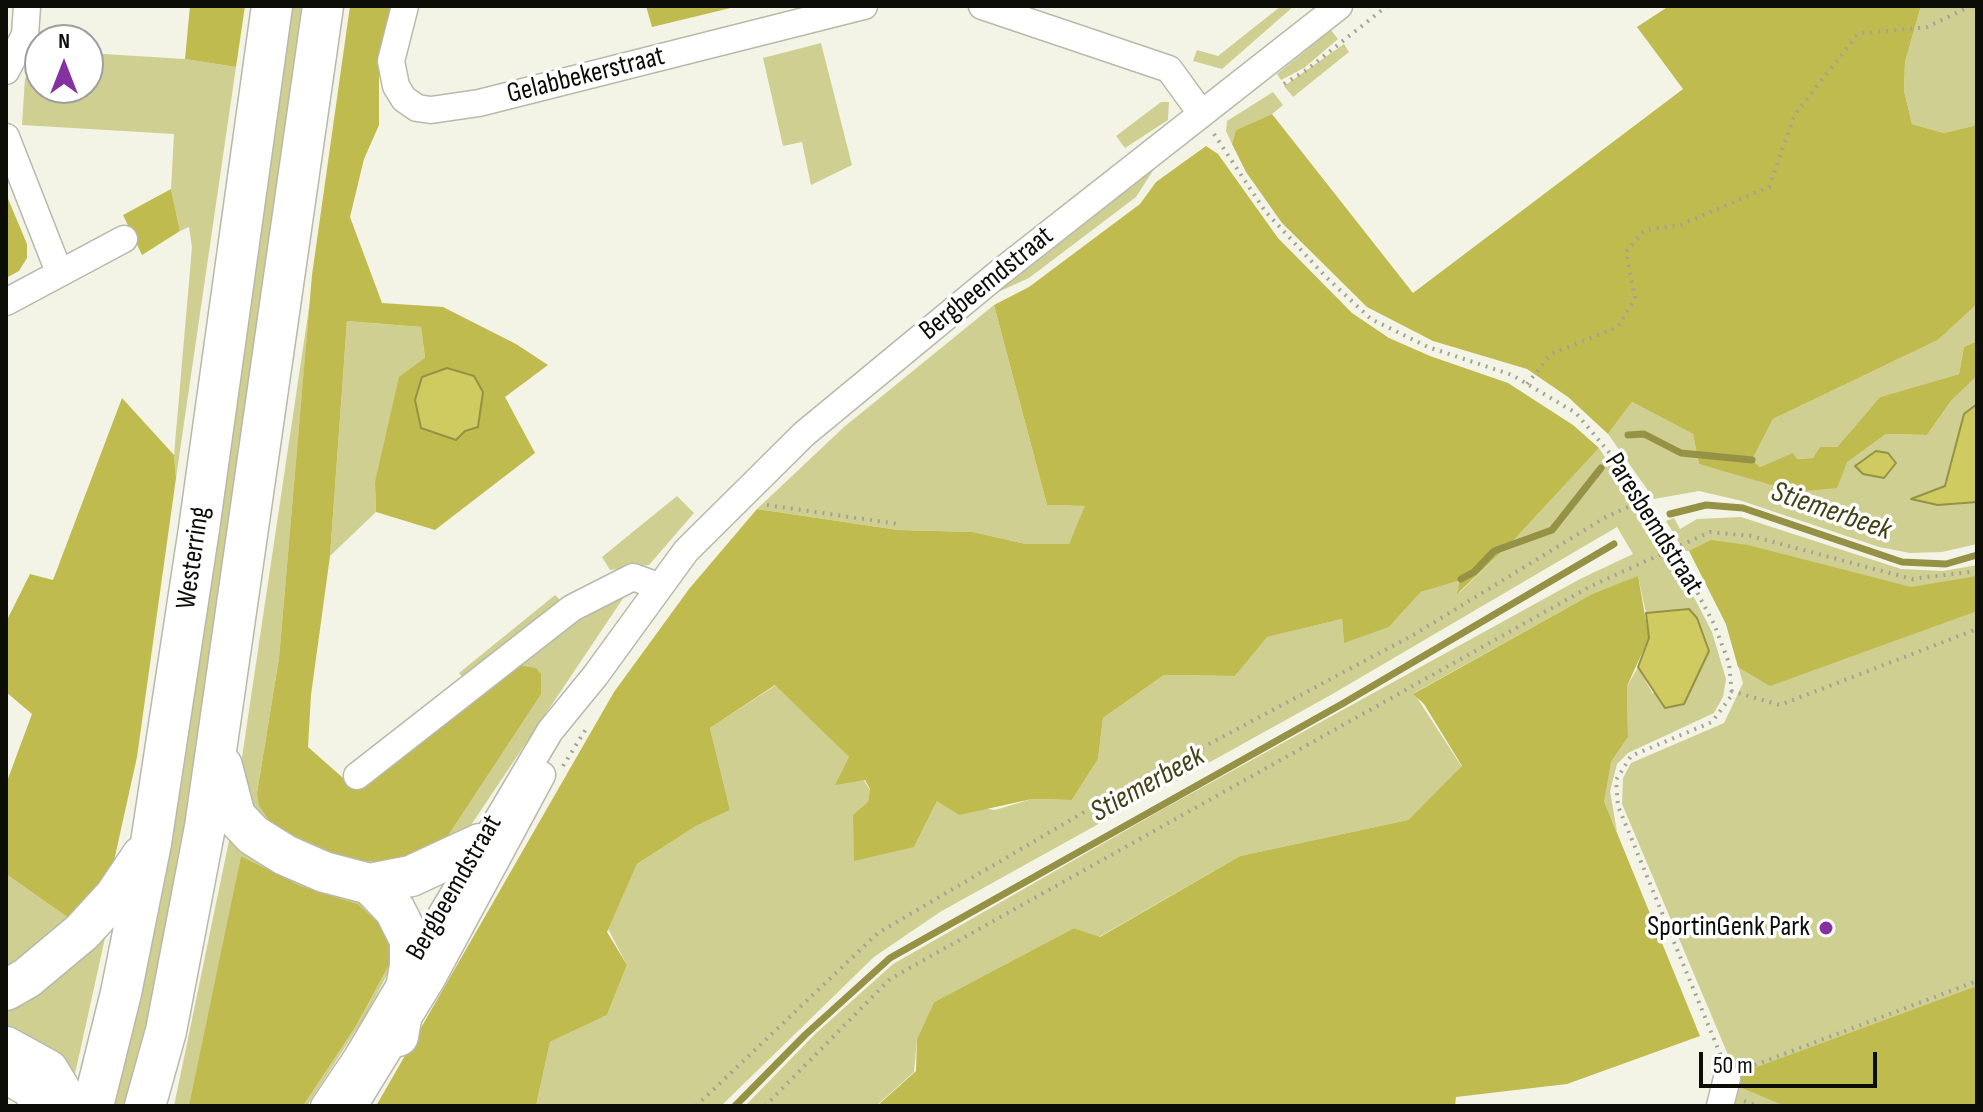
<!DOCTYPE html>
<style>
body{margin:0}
#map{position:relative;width:1983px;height:1112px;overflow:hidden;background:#f4f4e6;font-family:"Sofia Sans Condensed",sans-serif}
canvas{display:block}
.frame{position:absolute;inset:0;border:8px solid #0d0d08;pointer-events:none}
.north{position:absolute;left:24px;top:24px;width:80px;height:80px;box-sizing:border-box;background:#fff;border:2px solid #9e9e9c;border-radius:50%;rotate:0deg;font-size:22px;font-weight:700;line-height:32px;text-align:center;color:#0d0d08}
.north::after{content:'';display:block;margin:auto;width:28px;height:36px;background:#85319f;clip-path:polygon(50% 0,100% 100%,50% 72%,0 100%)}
.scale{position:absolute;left:1699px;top:1052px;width:178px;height:36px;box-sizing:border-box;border:4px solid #0d0d08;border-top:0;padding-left:10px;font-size:24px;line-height:28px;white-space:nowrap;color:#0d0d08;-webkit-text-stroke:6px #fff;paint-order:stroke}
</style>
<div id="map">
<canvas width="1983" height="1112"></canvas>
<div class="frame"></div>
<div class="north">N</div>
<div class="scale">50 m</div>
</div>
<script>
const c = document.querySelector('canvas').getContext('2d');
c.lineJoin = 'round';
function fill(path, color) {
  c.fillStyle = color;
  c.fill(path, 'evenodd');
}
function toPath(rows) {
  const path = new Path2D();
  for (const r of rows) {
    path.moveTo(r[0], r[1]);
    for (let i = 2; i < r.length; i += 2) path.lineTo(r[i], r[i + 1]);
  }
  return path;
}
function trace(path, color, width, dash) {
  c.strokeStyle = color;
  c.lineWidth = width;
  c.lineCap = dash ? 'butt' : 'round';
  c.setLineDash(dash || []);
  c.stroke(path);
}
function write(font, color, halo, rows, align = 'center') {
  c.font = font + ' "Sofia Sans Condensed",sans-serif';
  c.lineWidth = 7;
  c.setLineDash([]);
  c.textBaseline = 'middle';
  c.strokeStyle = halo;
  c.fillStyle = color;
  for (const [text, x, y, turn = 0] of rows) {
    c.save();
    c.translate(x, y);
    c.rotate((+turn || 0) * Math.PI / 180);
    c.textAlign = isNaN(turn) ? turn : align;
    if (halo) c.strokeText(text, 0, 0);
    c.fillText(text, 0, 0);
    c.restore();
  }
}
const green = toPath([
 [288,6,308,6,187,848,129,1106,110,1106],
 [1281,6,1294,6,1222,69,1193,61,1197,50,1218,56],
 [1921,6,1977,6,1977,125,1944,133,1912,124,1904,91,1905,62],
 [1331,30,1338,39,1304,68,1281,80,1277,74],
 [821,43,852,165,811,185,802,142,783,146,763,58],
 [1344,44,1349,52,1293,97,1284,86],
 [40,51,40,88,88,88,88,53,185,59,236,67,176,478,174,455,192,247,189,227,180,231,171,189,174,134,22,125,25,79],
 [1273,92,1283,105,1272,114,1236,130,1232,144,1226,131,1227,121],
 [1161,102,1169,102,1168,120,1125,148,1116,136],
 [1154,169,1136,197,1029,278,998,292],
 [310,301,279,658,257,793,443,843,518,665,593,604,630,588,461,840,429,858,352,867,256,825,238,784],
 [1977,304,1977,341,1964,347,1959,374,1880,397,1837,447,1813,458,1797,459,1792,454,1760,467,1752,460,1773,419,1938,340],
 [994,305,1047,505,1086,506,1069,544,1026,544,973,532,898,530,757,509,844,427],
 [347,321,421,327,425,358,375,482,376,512,330,556],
 [1977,376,1977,404,1964,414,1945,486,1912,499,1938,505,1977,502,1977,544,1942,552,1910,553,1879,547,1742,501,1699,491,1654,499,1608,434,1632,402,1693,434,1699,464,1747,476,1846,462,1886,434,1927,435,1951,401],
 [1599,448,1671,557,1696,601,1712,632,1726,679,1723,697,1714,713,1628,753,1617,764,1610,791,1617,832,1604,801,1605,779,1611,762,1628,737,1627,686,1638,667,1653,694,1689,609,1646,613,1638,577,1592,594,1414,693,1462,767,1408,820,1240,856,1099,937,1074,928,934,1002,917,1039,914,1072,876,1106,745,1106,815,1034,893,964,1163,809,1580,579,1633,554,1617,527,1329,696,940,912,874,957,721,1106,536,1106,550,1042,607,1015,627,965,608,929,637,864,696,826,730,810,710,728,776,685,849,757,870,790,868,802,914,847,937,801,995,810,1032,799,1072,800,1098,759,1103,718,1164,675,1235,676,1266,637,1342,619,1344,642,1389,627,1421,592,1461,579,1459,593,1512,542],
 [677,496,694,513,649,565,610,570,602,557],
 [1741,517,1901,569,1943,571,1977,565,1977,1106,1734,1106,1737,1076,1622,804,1623,778,1631,763,1724,723,1743,683,1726,624,1690,551,1684,551,1666,521,1674,518,1680,529,1697,519],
 [555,595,562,602,463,678,459,673],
 [230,836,289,875,335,888,373,908,387,921,400,951,365,1016,307,1106,303,1106,356,1026,395,954,384,928,358,904,301,886,241,856,195,1090,189,1106,174,1106],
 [6,874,70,919,6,973],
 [107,929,73,1083,6,1037,6,1007]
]);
const forest = toPath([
 [190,6,245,6,236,67,185,59],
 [350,6,392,6,379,58,379,125,364,159,350,217,382,303,443,307,516,344,548,365,505,397,535,453,435,530,376,512,375,482,399,377,425,358,421,327,347,321,330,556,311,695,308,747,351,785,363,788,518,665,536,668,541,674,541,694,443,843,416,856,386,862,335,859,278,833,259,806,257,793,279,658,312,275],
 [646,6,739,6,652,27],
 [1669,6,1921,6,1905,62,1904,91,1912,124,1944,133,1977,125,1977,304,1938,340,1773,419,1752,460,1760,467,1793,453,1797,459,1813,458,1820,447,1837,447,1880,397,1959,374,1964,347,1977,341,1977,376,1951,401,1927,435,1886,434,1847,462,1837,488,1796,492,1699,464,1693,434,1632,402,1608,434,1568,397,1527,369,1433,341,1367,307,1282,223,1246,172,1232,144,1236,130,1272,114,1413,293,1683,89,1637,27],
 [1206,146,1218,154,1278,238,1352,313,1389,338,1430,356,1508,383,1573,425,1599,448,1512,542,1457,594,1460,580,1421,592,1389,627,1344,643,1342,619,1267,637,1235,676,1164,675,1103,718,1098,759,1072,800,1032,799,959,815,937,801,914,847,854,861,853,815,868,802,870,789,865,780,835,785,849,757,775,685,710,728,730,810,696,826,637,864,607,932,627,965,607,1015,550,1042,536,1106,376,1106,614,692,689,589,757,509,898,530,973,532,1026,544,1069,544,1085,506,1047,505,994,305,1029,287,1140,204,1156,182],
 [171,189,180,231,142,255,123,215],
 [6,194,27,244,27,258,19,271,6,278],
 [122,398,174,455,176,478,137,757,114,861,94,896,70,919,6,874,6,784,32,714,6,692,6,622,30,574,53,580],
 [1711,540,1748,545,1911,587,1977,576,1977,611,1770,686,1738,667,1726,624,1689,551],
 [1638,576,1649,638,1627,686,1628,737,1611,762,1604,801,1700,1036,1567,1084,1456,1097,1455,1106,877,1106,916,1071,917,1039,934,1002,1074,928,1100,937,1240,856,1408,820,1462,766,1424,704,1413,694,1592,594],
 [241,856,301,886,358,904,384,928,395,954,356,1026,303,1106,189,1106],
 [1977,986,1977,1106,1785,1106,1735,1085,1737,1076,1757,1067]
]);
const water = toPath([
 [447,368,474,376,483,392,478,427,465,431,456,440,421,428,415,400,422,377,447,368],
 [1977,404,1977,502,1938,505,1911,499,1945,486,1964,414,1977,404],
 [1876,451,1888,453,1896,463,1884,478,1863,474,1855,466,1876,451],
 [1689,609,1697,618,1709,651,1684,704,1665,708,1638,667,1649,638,1646,613,1689,609]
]);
const stream = toPath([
 [1628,435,1644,434,1681,453,1752,460],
 [1670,514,1706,505,1743,508,1902,562,1946,564,1977,555],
 [1461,579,1474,572,1494,551,1552,530,1601,468],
 [735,1106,805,1035,890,958,1342,704,1614,544]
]);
const path = toPath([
 [1284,84,1305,71,1387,6],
 [1214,134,1265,211,1325,276,1371,319,1428,347,1512,375,1576,413,1623,469,1674,549,1714,624,1729,663,1732,695,1712,722,1631,756,1616,780,1618,806,1721,1056],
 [1527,384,1551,354,1618,327,1635,298,1626,252,1645,230,1680,225,1769,187,1795,114,1858,34,1927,27,1971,6],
 [767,505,898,524],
 [1731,691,1780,705,1977,629],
 [563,766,586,729],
 [1747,1068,1977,981],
 [1744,1101,1757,1106],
 [696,1106,878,933,1108,798,1415,634,1606,517,1644,500],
 [765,1106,890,979,1591,586,1710,532,1751,536,1912,579,1977,571]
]);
const minor = toPath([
 [405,6,391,61,396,86,404,99,417,108,431,110,479,103,864,6],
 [982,6,1169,69,1201,113],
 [6,71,25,35,27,6],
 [6,137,59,272],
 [6,302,124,239],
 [357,776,572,608,633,577,658,586],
 [6,1081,27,1093,34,1106],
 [324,1106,357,1057,550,731,595,676,686,551,804,434,999,273,1339,6],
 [354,1106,431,981,542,775],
 [1720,1106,1727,1078]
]);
const highway = toPath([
 [222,766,235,816,253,835,285,855,324,872,370,884,411,876,480,844],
 [370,884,395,910,410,940,410,966,398,1036],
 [6,990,27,978,82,932,115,896,142,856],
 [6,1047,48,1070,63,1095,64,1106],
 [93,1106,121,993,151,843,199,529,272,6],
 [145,1106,166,1031,205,827,323,6]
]);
const markers = [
 [1826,928,8,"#85319f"]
];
const streetNames = [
 ["Gelabbekerstraat",586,76,-14],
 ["Bergbeemdstraat",987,284,-39],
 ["Paresbemdstraat",1653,524,58],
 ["Westerring",194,558,-82],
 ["Bergbeemdstraat",455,888,-60]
];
const poiNames = [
 ["SportinGenk Park",1810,928]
];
const waterNames = [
 ["Stiemerbeek",1831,512,19],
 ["Stiemerbeek",1148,785,-29]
];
fill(green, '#d0cf92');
fill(forest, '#bfbb4f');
fill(water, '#cfcb60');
trace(water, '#959246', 2);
trace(stream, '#959246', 7);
trace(minor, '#b8b8ab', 29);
trace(highway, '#b8b8ab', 43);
trace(path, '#a3a398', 4, [2, 6]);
trace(minor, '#fff', 26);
trace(highway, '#fff', 40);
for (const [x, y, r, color] of markers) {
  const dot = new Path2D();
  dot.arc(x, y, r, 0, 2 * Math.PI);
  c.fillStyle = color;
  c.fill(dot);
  trace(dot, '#fff', 3);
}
write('28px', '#0d0d08', '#fff', streetNames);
write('28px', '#0d0d08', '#fff', poiNames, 'right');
write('italic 30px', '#444216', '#fff', waterNames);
</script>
